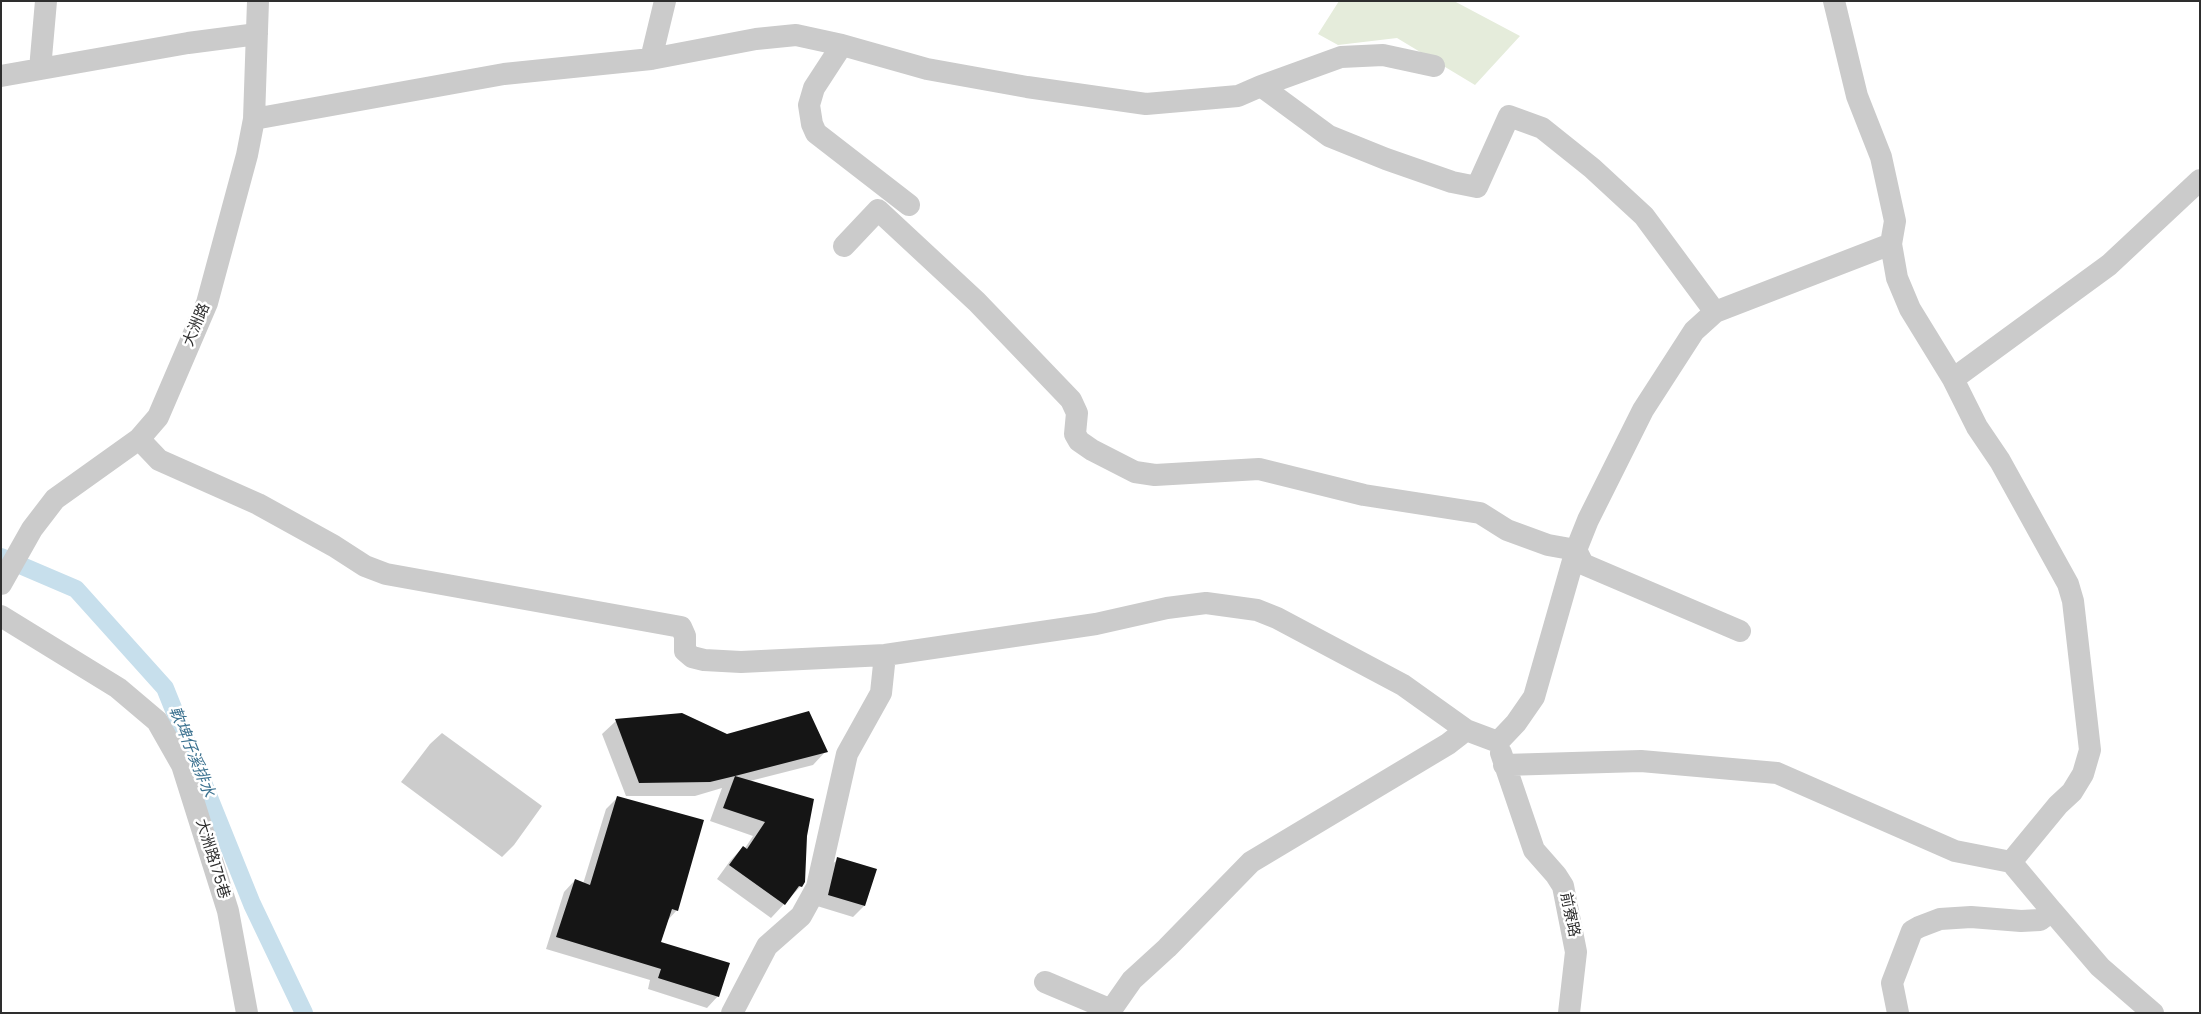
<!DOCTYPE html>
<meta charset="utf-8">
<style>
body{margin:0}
#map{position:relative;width:2201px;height:1014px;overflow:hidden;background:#fff;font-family:Poppins,sans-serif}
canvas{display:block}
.frame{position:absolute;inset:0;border:2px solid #2e2e2e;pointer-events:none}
</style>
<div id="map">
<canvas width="2201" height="1014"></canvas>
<div class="frame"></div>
</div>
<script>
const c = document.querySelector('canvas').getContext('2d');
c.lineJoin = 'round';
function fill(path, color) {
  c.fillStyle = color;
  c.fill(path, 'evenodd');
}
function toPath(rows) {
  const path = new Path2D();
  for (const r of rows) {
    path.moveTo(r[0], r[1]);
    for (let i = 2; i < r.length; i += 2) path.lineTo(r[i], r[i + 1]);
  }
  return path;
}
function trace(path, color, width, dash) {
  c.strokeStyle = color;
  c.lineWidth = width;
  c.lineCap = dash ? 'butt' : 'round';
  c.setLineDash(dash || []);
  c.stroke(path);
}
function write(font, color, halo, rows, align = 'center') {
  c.font = font + ' Poppins,"Noto Sans TC",sans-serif';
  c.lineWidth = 5;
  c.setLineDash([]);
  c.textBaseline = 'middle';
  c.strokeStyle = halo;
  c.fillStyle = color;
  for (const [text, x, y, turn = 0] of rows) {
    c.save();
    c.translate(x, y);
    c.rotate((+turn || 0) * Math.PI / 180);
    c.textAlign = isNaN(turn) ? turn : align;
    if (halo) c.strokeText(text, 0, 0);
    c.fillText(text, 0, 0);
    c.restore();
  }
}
const green = toPath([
 [1339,1,1454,1,1520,36,1475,85,1397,38,1338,45,1318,34]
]);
const shadow = toPath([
 [616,721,727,735,826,751,813,765,750,781,806,836,801,886,771,918,717,879,730,861,743,847,745,848,753,836,710,821,722,788,695,796,626,796,602,734],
 [442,733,542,806,514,845,502,857,401,782,430,744],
 [617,798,677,910,667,921,660,943,718,996,707,1008,648,989,650,980,546,949,564,892,575,880,583,884,606,809],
 [838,859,864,906,853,917,817,906,826,870]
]);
const canal = toPath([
 [1,557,76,589,165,688,252,904,304,1013]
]);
const building = toPath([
 [809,711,828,752,735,776,814,799,807,836,805,882,802,887,799,886,785,905,729,865,743,846,747,849,765,822,723,808,735,776,710,782,639,783,615,719,682,713,727,734],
 [617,796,704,820,678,911,672,909,661,942,730,963,719,997,658,978,661,969,556,937,575,879,590,885],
 [837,857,877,869,865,906,828,895]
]);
const minor = toPath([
 [842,45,814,88,809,105,812,124,816,133,909,205],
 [651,59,665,1],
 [40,69,46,1],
 [1,76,188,43,257,34],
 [1261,86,1341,57,1383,55,1434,66],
 [254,119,504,74,651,59,756,39,796,35,842,45,927,69,1027,87,1146,104,1238,96,1261,86,1329,136,1386,159,1452,182,1477,187,1509,116,1542,128,1592,168,1644,216,1715,312],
 [1891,244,1897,278,1910,309,1953,379,1977,427,2000,461,2068,584,2073,601,2090,750,2083,774,2072,792,2058,805,2011,862,2052,911,2040,920,2021,921,1971,917,1940,919,1919,927,1912,931,1892,983,1898,1013],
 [844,246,878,210,977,302,1071,400,1077,413,1075,434,1079,441,1092,450,1135,472,1155,475,1259,469,1364,495,1480,513,1507,530,1548,545,1576,550,1583,564,1740,631],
 [1953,379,2109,265,2200,180],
 [139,439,159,460,258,504,334,546,365,566,386,574,681,627,685,636,685,651,692,657,704,660,741,662,885,655,1096,624,1167,608,1206,603,1257,610,1277,618,1403,685,1466,730,1498,742,1516,723,1534,697,1576,550,1588,520,1643,410,1694,331,1715,312,1891,244,1895,221,1881,157,1857,96,1834,1],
 [1,584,32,529,55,499,139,439,158,417,207,303,247,155,254,119,258,1],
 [1,616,118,688,157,721,182,765,228,911,247,1013],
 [1501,753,1534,850,1556,875,1563,886,1576,952,1569,1013],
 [1504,765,1641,761,1777,773,1955,851,2011,862],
 [2052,911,2100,967,2153,1013],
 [1045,982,1111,1010,1132,980,1167,948,1251,862,1448,744,1466,730],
 [732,1013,767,946,801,916,817,887,847,754,881,693,885,655]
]);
const streetNames = [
 ["大洲路",197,325,-67],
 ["大洲路175巷",212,859,73],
 ["前寮路",1569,915,78]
];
const waterNames = [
 ["軟埤仔溪排水",191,752,68]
];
fill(green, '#e5ecdb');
fill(shadow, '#0003');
trace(canal, '#c7dfec', 18);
fill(building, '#151515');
trace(minor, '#cbcbcb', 22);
write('15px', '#2e2e2e', '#fff', streetNames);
write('italic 16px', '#3c7290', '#fff', waterNames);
</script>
